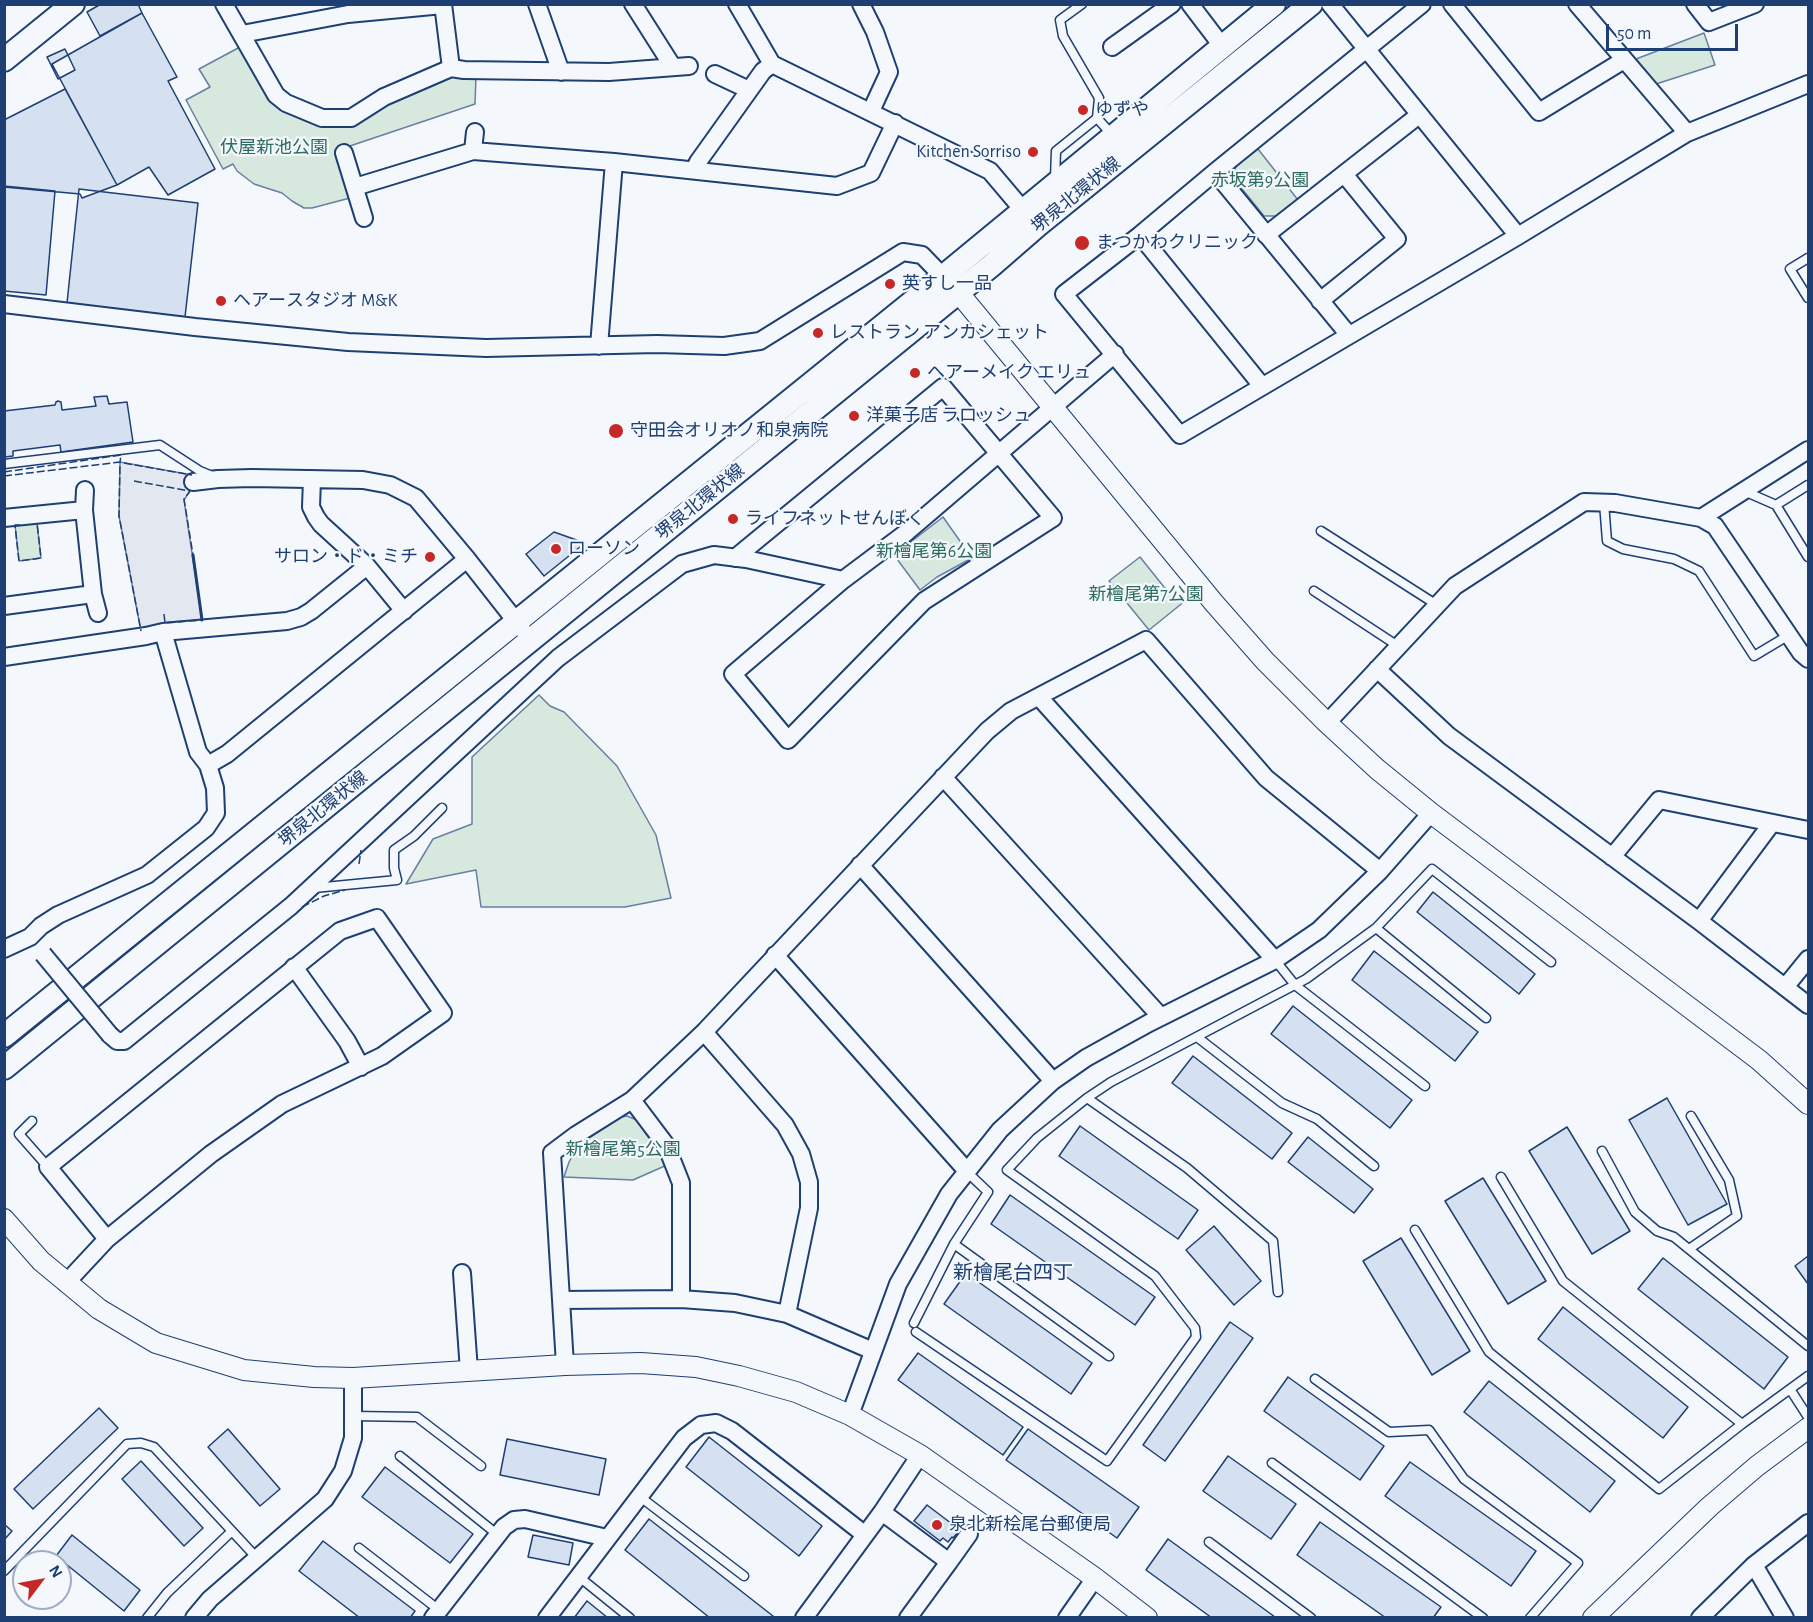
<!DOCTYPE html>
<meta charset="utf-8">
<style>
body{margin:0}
#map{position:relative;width:1813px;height:1622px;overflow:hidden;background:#f4f7fb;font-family:"Alegreya Sans",sans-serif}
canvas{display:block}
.frame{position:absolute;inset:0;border:6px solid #1d3f73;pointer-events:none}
.north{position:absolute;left:12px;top:1550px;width:60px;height:60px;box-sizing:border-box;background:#f4f7fb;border:2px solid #9eadc5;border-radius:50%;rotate:58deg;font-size:16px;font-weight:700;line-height:24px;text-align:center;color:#1d3f73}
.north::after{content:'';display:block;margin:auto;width:21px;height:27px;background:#c62828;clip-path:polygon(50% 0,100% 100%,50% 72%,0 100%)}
.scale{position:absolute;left:1606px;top:24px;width:132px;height:27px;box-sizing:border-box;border:3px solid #1d3f73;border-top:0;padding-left:8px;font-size:18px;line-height:21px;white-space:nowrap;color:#1d3f73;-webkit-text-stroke:4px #f4f7fb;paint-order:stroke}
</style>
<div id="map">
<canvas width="1813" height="1622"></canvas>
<div class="frame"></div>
<div class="north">N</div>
<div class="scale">50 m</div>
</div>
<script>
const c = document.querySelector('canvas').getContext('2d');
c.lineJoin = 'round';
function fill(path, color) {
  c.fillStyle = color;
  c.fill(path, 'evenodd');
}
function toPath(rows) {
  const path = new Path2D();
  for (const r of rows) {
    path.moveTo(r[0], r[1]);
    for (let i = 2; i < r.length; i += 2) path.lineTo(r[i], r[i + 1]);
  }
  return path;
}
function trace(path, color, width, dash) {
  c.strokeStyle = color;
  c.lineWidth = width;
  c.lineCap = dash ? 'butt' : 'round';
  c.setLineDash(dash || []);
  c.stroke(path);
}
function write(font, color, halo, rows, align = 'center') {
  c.font = font + ' "Alegreya Sans","Noto Sans JP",sans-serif';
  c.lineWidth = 4.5;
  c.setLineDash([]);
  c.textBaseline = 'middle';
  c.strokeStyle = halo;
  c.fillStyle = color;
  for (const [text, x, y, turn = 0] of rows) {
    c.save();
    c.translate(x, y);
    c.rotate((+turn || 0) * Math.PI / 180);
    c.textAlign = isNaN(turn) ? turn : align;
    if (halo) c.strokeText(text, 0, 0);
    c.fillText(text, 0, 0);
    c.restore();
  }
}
const green = toPath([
 [1704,33,1715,65,1656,84,1636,59,1704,33],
 [240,47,268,99,278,106,325,123,392,100,447,76,476,76,475,104,335,151,350,198,312,208,304,208,292,201,282,193,254,184,237,171,233,164,223,169,186,100,210,87,199,69,240,47],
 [1258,149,1298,200,1276,216,1264,216,1234,179,1233,173,1237,165,1258,149],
 [943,517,972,558,937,577,920,590,894,555,943,517],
 [37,523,41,558,19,561,15,525,37,523],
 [1140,557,1164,587,1185,601,1149,630,1109,581,1140,557],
 [539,695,550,706,564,712,617,766,656,835,671,898,625,907,481,907,476,870,406,884,433,839,472,824,472,757,539,695],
 [627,1116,637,1120,667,1165,633,1180,564,1177,569,1162,577,1147,584,1141,621,1117,627,1116]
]);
const parking = toPath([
 [120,462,192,475,190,491,184,500,202,620,169,622,147,627,141,631,119,516,120,462]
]);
const building = toPath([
 [101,4,138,4,142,13,100,36,87,12,101,4],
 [142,13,177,77,168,81,215,169,168,195,149,167,117,185,52,64,142,13],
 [65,49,75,70,58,79,47,57,65,49],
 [65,89,117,185,82,198,80,194,4,187,4,120,65,89],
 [4,186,55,191,46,295,4,291,4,186],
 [79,189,198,203,185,317,67,303,79,189],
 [107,396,109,404,127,402,133,442,61,452,60,445,13,451,13,456,4,457,4,411,55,405,56,402,58,401,61,402,62,410,96,406,94,397,107,396],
 [554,532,585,543,544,576,526,554,554,532],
 [1433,892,1535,974,1519,994,1417,912,1433,892],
 [1374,951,1478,1032,1455,1061,1352,980,1374,951],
 [1293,1006,1412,1100,1390,1128,1271,1034,1293,1006],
 [1193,1056,1292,1133,1272,1159,1172,1083,1193,1056],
 [1667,1098,1727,1204,1688,1225,1629,1120,1667,1098],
 [1080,1126,1198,1210,1178,1239,1059,1156,1080,1126],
 [1567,1127,1630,1231,1592,1254,1529,1151,1567,1127],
 [1308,1137,1373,1189,1354,1213,1288,1162,1308,1137],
 [1483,1178,1546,1281,1508,1304,1445,1201,1483,1178],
 [1010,1195,1155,1297,1135,1325,991,1224,1010,1195],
 [1214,1226,1261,1281,1234,1305,1186,1250,1214,1226],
 [1401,1238,1470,1351,1432,1375,1363,1261,1401,1238],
 [1808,1256,1808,1284,1795,1266,1808,1256],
 [1663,1258,1788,1357,1764,1389,1638,1289,1663,1258],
 [966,1273,1092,1363,1071,1394,944,1304,966,1273],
 [1563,1307,1688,1407,1663,1438,1538,1339,1563,1307],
 [1230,1322,1253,1338,1165,1461,1143,1445,1230,1322],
 [918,1353,1023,1427,1003,1455,898,1380,918,1353],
 [1288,1377,1384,1446,1360,1480,1264,1411,1288,1377],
 [1489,1381,1615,1481,1590,1512,1464,1412,1489,1381],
 [99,1408,118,1428,33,1509,14,1489,99,1408],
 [228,1429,280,1489,260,1506,208,1447,228,1429],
 [1028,1429,1139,1507,1117,1538,1006,1460,1028,1429],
 [709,1437,822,1526,799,1556,686,1467,709,1437],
 [507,1439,606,1459,599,1495,500,1475,507,1439],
 [1228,1456,1296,1504,1271,1539,1203,1491,1228,1456],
 [141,1461,203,1528,184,1546,122,1479,141,1461],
 [1410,1462,1536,1551,1511,1586,1385,1496,1410,1462],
 [385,1467,473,1534,450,1563,362,1497,385,1467],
 [927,1505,960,1530,953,1538,952,1537,948,1542,943,1538,940,1541,914,1521,927,1505],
 [649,1519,773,1616,772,1618,710,1618,625,1550,649,1519],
 [1320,1522,1441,1607,1433,1618,1386,1618,1297,1555,1320,1522],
 [4,1524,12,1531,4,1540,4,1524],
 [72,1535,140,1590,124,1611,56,1556,72,1535],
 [533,1535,573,1543,569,1565,528,1557,533,1535],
 [1168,1539,1275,1617,1275,1618,1212,1618,1146,1570,1168,1539],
 [323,1541,415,1611,410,1618,360,1618,299,1571,323,1541],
 [587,1601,608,1618,574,1618,587,1601]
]);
const service = toPath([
 [1082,4,1060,20,1063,36,1099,98,1097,118,1113,136],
 [1055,179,1056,151,1097,118],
 [1808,258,1790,269,1808,298],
 [4,464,160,445,200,471,212,476],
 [1744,491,1776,505,1808,557],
 [1604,503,1607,541,1623,549,1674,559,1699,571,1754,656,1789,635],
 [1776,505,1808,485],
 [1321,531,1437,605],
 [1314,591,1398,646],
 [314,888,397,880,394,868,394,850,414,836,442,808],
 [1376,928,1486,1018],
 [1275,960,1295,985,1425,1086],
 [1197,1037,1282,1103,1317,1119,1374,1166],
 [1087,1098,1187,1168,1273,1241,1278,1292],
 [32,1121,19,1134,48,1167],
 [1602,1151,1635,1212,1657,1231,1674,1237,1808,1346],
 [1501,1177,1563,1281,1742,1424],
 [1415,1230,1489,1352,1659,1489,1742,1424,1808,1376],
 [954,1244,1109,1356],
 [1689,1249,1737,1216,1729,1180,1691,1116],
 [914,1323,954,1244,988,1192,966,1171],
 [916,1332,1107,1461,1196,1337,1195,1328,1155,1276,1007,1170,1037,1138,1087,1098,1111,1082,1306,979,1376,928,1432,869,1551,962],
 [1315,1379,1389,1432,1429,1430,1464,1479,1578,1563,1530,1618],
 [1790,1389,1808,1417],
 [353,1416,417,1417,481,1466],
 [400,1456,498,1535],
 [1272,1463,1483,1618],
 [639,1496,744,1576],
 [1209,1542,1311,1618],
 [359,1548,439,1610],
 [4,1571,127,1444,141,1443,154,1447,256,1557],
 [578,1576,630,1618],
 [147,1618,167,1593,232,1531]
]);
const minor = toPath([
 [224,4,276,95,286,103,322,118,351,118,384,97,451,68,464,70,609,72,689,66],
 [443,4,451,68],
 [537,4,561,72],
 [633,4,673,67],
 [861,4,875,32,889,72,871,111],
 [1190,4,1222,46],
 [1330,4,1518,236],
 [1422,4,1215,172,1140,235,1064,294,1180,435,1518,236,1687,133,1808,84],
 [1452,4,1539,112,1624,60],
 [1577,4,1687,133],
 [1695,4,1709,22,1755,4],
 [242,34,348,14,443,5],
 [1112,47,1172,4],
 [772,64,990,171,1023,210],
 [715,74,749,90],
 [473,151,475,132],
 [344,153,364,218],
 [694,170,698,162,763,71,772,64,737,4],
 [1215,172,1348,334],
 [355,187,473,151,614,162,837,186,871,173,895,123],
 [1140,235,1262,386],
 [1266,235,1419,115],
 [1320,301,1397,239,1344,174],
 [4,304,195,327,348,342,486,348,657,344,724,346,760,341,903,252,922,255,950,284],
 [599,346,614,162],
 [312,479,311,507,316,517,321,524,367,566],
 [193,482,218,479,252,478,363,480,390,485,416,498,467,559],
 [85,490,84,510,93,594,98,613],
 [4,518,84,510],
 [1701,518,1808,450],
 [735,558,943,387,1053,518,924,601,788,740,733,674,843,580],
 [4,606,93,594],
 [163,632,198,752,208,765],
 [4,657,146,636,163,632,287,621,301,617,311,611,367,566,404,611],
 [1377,669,1449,736,1699,921,1808,1005],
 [1039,697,1275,960],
 [1327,723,1455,586,1584,502,1615,503,1701,518,1715,526,1801,653,1808,659],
 [943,777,1161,1017],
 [1612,857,1659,800,1808,830],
 [860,865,1053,1081],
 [1699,921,1772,823],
 [4,949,30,937,41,926,58,915,147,875,206,828,216,813,215,788,208,765,227,754,467,559,522,629],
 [775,955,966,1170],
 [294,967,347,1041,361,1067],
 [1786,986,1808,959],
 [704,1032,785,1125,801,1154,809,1182,809,1208,787,1314],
 [110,1035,117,1041,124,1041,291,906,558,658,682,564,714,555,746,559,843,580,907,532,1115,354],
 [632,1100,666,1145,681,1183,681,1299],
 [462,1273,469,1371],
 [66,1283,107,1239,211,1154,282,1104,382,1056,443,1013,377,918,340,931,48,1167,107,1239],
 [561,1300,681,1299,735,1303,787,1314,873,1351],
 [565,1365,552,1153,576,1135,632,1100,704,1032,987,731,1011,711,1146,640,1266,778,1380,871],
 [850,1415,898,1284,949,1194,1000,1130,1053,1081,1086,1058,1149,1023,1275,960,1319,930,1380,871,1431,813],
 [882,1512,949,1562,908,1618],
 [949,1562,969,1534],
 [1754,1565,1785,1618],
 [194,1618,210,1599,325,1499,343,1471,353,1438,353,1378],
 [433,1618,504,1527,514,1520,525,1519,607,1538],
 [547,1618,684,1438,701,1425,716,1423,732,1431,864,1534],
 [804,1618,882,1512,920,1455],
 [1067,1618,1095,1578],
 [1700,1618,1754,1565,1808,1523]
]);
const tertiary = toPath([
 [958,292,1214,603,1265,661,1327,723,1377,769,1431,813,1759,1060,1808,1104],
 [4,1219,41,1261,99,1309,156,1343,244,1370,314,1377,353,1378,565,1365,641,1363,696,1367,739,1376,796,1392,850,1415,920,1455,1095,1578,1147,1618],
 [1593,1618,1709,1507,1757,1466,1808,1428]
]);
const secondary = toPath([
 [4,60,73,4],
 [4,1036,911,303,1274,4],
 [4,1068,992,265,1038,225,1311,4]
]);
const minorBridge = toPath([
 [43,954,110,1035]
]);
const fence = toPath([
 [124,463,192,475],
 [4,472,121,455,120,462],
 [4,476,120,462,119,516,141,631],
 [134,481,190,491,184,499,193,555],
 [20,525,15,525,19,561,41,558,37,523],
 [164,614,165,623,202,620],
 [359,864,361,850],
 [302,907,324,896,345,890]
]);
const wall = toPath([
 [193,555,202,620]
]);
const markers = [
 [1083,110,6,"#c62828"],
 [1033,152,6,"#c62828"],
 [1082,243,8,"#c62828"],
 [890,284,6,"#c62828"],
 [221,301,6,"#c62828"],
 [818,333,6,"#c62828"],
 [915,373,6,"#c62828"],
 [854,416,6,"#c62828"],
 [616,431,8,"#c62828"],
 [733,519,6,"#c62828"],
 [556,549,6,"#c62828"],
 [430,557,6,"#c62828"],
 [937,1525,6,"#c62828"]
];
const poiNames = [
 ["ゆずや",1095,110],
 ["Kitchen Sorriso",1021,152,"right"],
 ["まつかわクリニック",1096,243],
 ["英すし一品",902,284],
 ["ヘアースタジオ M&K",233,301],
 ["レストラン アンカシェット",830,333],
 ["ヘアーメイク エリュ",927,373],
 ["洋菓子店 ラロッシュ",866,416],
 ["守田会オリオノ和泉病院",630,431],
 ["ライフネットせんぼく",745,519],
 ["ローソン",568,549],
 ["サロン・ド・ミチ",418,557,"right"],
 ["泉北新桧尾台郵便局",949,1525]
];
const parkNames = [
 ["伏屋新池公園",274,148],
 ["赤坂第9公園",1260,181],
 ["新檜尾第6公園",934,552],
 ["新檜尾第7公園",1146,595],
 ["新檜尾第5公園",623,1150]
];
const streetNames = [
 ["堺泉北環状線",1076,195,-39],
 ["堺泉北環状線",700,502,-39],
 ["堺泉北環状線",323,809,-39]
];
const neighbourhoodNames = [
 ["新檜尾台四丁",1013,1273]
];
fill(green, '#d7e8df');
trace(green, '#687fa3', 1.5);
fill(parking, '#e3e8f0');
trace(parking, '#687fa3', 1.5);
fill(building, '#d5e0f0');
trace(building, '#1d3f73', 1.5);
trace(service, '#1d3f73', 11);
trace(minor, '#1d3f73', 20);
trace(tertiary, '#1d3f73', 22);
trace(secondary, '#1d3f73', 26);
trace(service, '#f4f7fb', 8);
trace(minor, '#f4f7fb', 16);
trace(tertiary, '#f4f7fb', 20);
trace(secondary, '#f4f7fb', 22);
trace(minorBridge, '#1d3f73', 20, []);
trace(minorBridge, '#f4f7fb', 16);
trace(fence, '#1d3f73', 1.5, [8, 3]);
trace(wall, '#1d3f73', 3);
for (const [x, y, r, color] of markers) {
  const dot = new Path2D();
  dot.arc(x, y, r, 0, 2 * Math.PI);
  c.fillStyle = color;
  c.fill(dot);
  trace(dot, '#f4f7fb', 2);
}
write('18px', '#1d3f73', '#f4f7fb', poiNames, 'left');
write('18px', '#2c6c60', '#f4f7fb', parkNames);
write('18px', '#1d3f73', '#f4f7fb', streetNames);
write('20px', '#1d3f73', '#f4f7fb', neighbourhoodNames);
</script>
